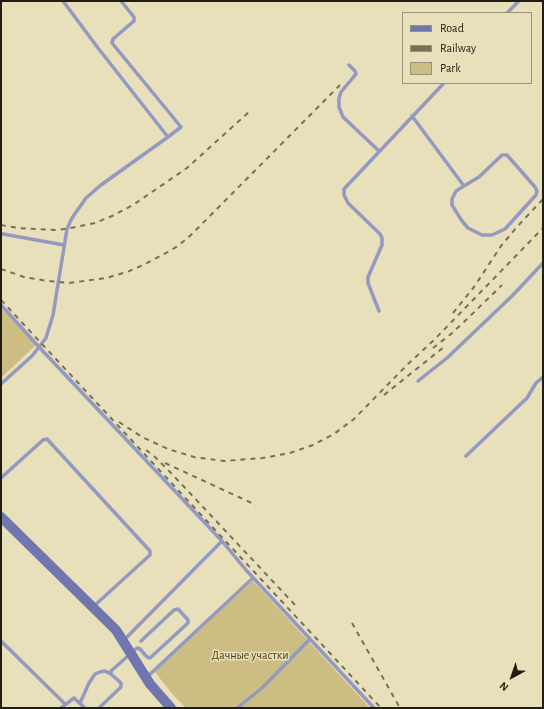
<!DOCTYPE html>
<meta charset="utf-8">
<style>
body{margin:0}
#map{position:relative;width:544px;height:709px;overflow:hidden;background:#e8dfbb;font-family:"Alegreya Sans",sans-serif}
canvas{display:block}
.frame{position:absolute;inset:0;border:2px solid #211d10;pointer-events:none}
.legend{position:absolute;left:402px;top:12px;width:130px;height:72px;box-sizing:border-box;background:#e8dfbb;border:1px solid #989177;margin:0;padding:5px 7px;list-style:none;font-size:12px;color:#211d10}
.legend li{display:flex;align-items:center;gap:8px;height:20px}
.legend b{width:20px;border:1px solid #989177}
.north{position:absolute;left:492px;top:657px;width:40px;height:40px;-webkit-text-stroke:3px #e8dfbb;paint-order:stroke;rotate:220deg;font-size:11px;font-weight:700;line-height:16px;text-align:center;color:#211d10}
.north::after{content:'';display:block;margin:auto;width:14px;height:18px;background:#211d10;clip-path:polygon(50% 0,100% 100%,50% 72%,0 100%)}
</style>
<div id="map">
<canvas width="544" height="709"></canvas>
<div class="frame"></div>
<ul class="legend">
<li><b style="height:5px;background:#7076ae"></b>Road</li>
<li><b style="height:5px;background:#767059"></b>Railway</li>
<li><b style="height:11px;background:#ccbd82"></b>Park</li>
</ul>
<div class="north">N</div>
</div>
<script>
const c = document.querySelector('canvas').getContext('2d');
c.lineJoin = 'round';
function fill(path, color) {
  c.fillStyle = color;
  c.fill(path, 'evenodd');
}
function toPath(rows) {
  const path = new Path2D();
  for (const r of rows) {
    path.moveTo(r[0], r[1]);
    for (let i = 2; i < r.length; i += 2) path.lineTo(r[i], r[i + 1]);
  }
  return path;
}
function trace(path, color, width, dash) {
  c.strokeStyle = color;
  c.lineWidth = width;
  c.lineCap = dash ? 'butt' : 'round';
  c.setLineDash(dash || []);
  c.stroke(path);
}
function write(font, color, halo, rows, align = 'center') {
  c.font = font + ' "Alegreya Sans",sans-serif';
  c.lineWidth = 3;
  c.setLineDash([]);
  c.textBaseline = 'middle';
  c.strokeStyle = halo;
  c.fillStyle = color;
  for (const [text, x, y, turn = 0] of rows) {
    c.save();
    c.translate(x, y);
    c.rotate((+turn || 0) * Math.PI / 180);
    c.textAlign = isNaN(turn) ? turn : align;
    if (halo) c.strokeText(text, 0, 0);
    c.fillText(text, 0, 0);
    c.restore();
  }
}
const green = toPath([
 [1,308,36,345,1,378],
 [253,581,370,708,186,708,174,696,154,671]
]);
const lane = toPath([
 [63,1,98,48,168,137],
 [507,13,519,1],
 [349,65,355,71,356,74,341,92,339,98,339,107,343,117,379,151],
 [412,116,464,186],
 [502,155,507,155,535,187,537,191,536,195,505,229,492,235,482,235,468,228,462,221,452,205,452,199,456,191,464,186,479,177,502,155],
 [3,234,64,245],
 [1,305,39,347,222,541,246,570,374,708],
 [379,311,368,283,368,277,382,245,382,238,380,234,348,203,344,195,344,189,444,83],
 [418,381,447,358,512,296,543,263],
 [1,384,32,356,46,338,53,315,67,229,72,218,86,198,101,185,168,137,181,127,112,43,113,39,134,21,134,17,121,1],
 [466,456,527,398,536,383,543,377],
 [1,478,43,440,47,439,150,551,150,555,94,606],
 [124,640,222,541],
 [1,641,65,704],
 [147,677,253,578],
 [80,703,89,683,95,674,100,672,105,671,111,674],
 [61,708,74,698,85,708],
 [99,708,121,687,121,683,111,674,111,671,137,648,140,649,147,657,150,658,188,623,188,620,178,609,174,610,141,641],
 [237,708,262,688,310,639]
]);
const secondary = toPath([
 [1,517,116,630,150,684,171,708]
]);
const rail = toPath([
 [1,225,18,228,58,230,76,227,95,223,112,216,133,205,187,168,250,111],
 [1,269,24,277,48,281,69,283,106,278,127,272,143,265,166,253,178,246,191,235,340,85],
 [1,300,381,708],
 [453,313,474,287,501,246,516,228,543,199],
 [433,348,451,334,466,320,502,285],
 [384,395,444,347],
 [119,422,142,437,168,449,194,457,224,461,263,458,290,453,313,445,334,434,354,419,408,364,435,339,543,228],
 [146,450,155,457,172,474,296,606],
 [165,463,256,505],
 [352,623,400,708]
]);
const parkNames = [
 ["Дачные участки",250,655]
];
fill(green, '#ccbd82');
trace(lane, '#9399c0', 3.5);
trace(secondary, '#7076ae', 10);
trace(rail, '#767059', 2, [5, 5]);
write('12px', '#4b4015', '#e8dfbb', parkNames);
</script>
